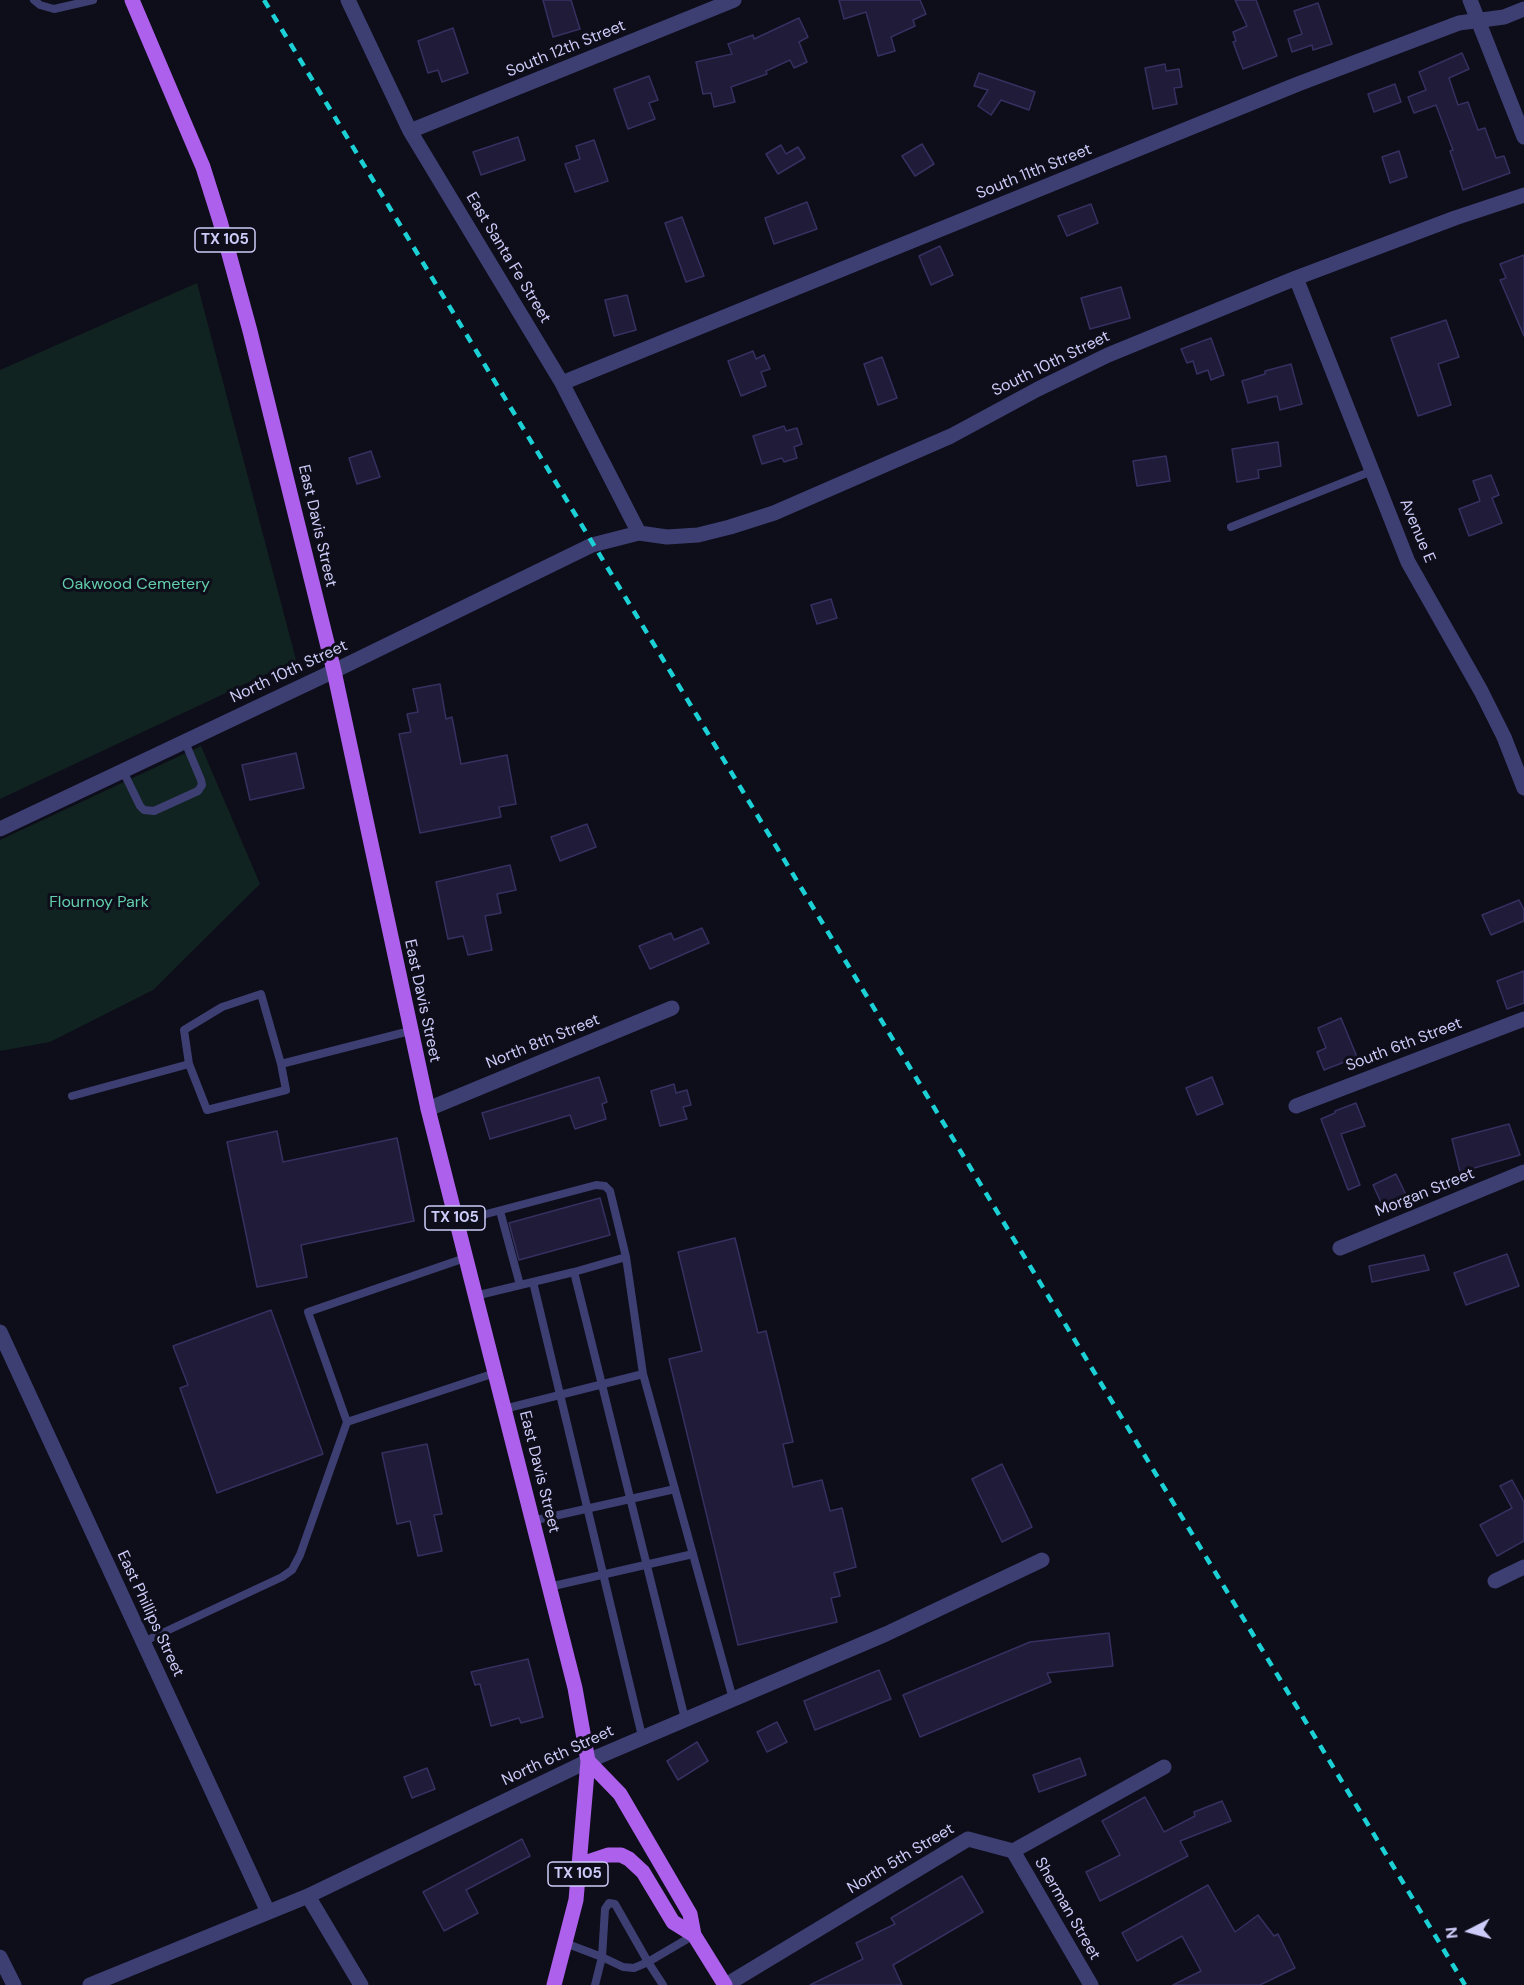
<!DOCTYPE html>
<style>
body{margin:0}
#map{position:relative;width:1524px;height:1985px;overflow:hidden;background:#0e0d1a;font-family:"DM Sans",sans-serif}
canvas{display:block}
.north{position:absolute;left:1440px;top:1901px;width:60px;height:60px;-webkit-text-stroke:4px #0e0d1a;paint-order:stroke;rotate:264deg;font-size:16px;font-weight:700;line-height:24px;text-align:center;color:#cdccf9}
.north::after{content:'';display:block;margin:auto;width:21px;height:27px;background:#cdccf9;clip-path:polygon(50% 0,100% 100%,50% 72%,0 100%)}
</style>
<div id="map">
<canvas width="1524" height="1985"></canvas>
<div class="north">N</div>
</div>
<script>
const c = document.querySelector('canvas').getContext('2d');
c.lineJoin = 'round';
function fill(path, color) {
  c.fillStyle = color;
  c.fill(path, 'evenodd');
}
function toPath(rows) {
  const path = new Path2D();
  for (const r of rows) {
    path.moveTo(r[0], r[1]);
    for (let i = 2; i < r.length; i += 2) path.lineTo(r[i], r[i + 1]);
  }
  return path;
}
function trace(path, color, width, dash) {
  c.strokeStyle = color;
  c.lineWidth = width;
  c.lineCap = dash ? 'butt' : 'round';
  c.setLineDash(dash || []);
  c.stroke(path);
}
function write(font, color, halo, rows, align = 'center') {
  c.font = font + ' "DM Sans",sans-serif';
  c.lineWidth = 6;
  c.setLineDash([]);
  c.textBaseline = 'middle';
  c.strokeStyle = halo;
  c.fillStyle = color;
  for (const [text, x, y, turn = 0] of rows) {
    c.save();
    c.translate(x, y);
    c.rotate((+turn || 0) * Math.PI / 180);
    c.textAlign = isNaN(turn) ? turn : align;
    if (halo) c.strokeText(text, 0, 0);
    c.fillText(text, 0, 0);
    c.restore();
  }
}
const green = toPath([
 [197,283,296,660,0,799,0,370],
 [201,746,260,884,153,990,50,1042,0,1051,0,840]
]);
const building = toPath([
 [543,0,571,0,580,29,553,37,543,0],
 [839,0,920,0,926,14,913,20,915,26,891,37,895,51,878,56,866,12,844,19,839,0],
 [1235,0,1256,0,1277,56,1243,69,1233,42,1236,41,1233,32,1247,26,1235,0],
 [1318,3,1332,44,1313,50,1312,45,1292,52,1288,39,1302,34,1294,11,1318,3],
 [799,18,808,37,799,42,807,62,794,68,790,60,766,71,767,74,731,87,735,102,714,107,711,93,703,94,696,62,732,54,728,44,753,35,754,39,799,18],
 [453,28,468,73,442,82,438,70,428,73,418,41,453,28],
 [1462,53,1469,69,1449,78,1458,105,1468,102,1478,130,1485,128,1496,158,1504,156,1510,173,1463,190,1450,151,1453,150,1436,105,1414,113,1408,97,1426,90,1419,72,1462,53],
 [1165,64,1166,71,1179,69,1182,87,1174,88,1177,104,1153,109,1145,68,1165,64],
 [979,73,1035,92,1029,110,1001,100,991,115,978,106,988,90,974,86,979,73],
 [649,76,658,100,649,103,655,119,628,129,614,89,649,76],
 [1395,84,1401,102,1374,112,1368,94,1395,84],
 [518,137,525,160,481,175,473,152,518,137],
 [594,140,608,181,575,192,565,164,580,159,576,146,594,140],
 [922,144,934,164,915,176,902,156,922,144],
 [781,145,786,154,798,147,805,158,778,174,766,154,781,145],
 [1399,151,1407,177,1390,183,1382,157,1399,151],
 [807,202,817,229,774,244,765,218,807,202],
 [1091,204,1098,223,1067,236,1058,216,1091,204],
 [682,217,704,276,686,282,665,223,682,217],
 [940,246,953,275,931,285,919,256,940,246],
 [1524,255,1524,336,1500,280,1506,278,1500,264,1524,255],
 [1121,287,1130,318,1090,329,1081,298,1121,287],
 [627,295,636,330,614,336,605,300,627,295],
 [1446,320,1459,357,1438,364,1451,405,1418,416,1391,338,1446,320],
 [1211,338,1224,375,1211,380,1208,370,1197,374,1193,361,1187,363,1181,349,1211,338],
 [753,351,756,359,764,355,770,369,761,372,766,386,741,396,728,361,753,351],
 [882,357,897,398,878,405,864,364,882,357],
 [1291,364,1302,404,1280,410,1277,396,1248,403,1242,381,1265,374,1265,371,1291,364],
 [784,426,786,431,797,428,802,444,794,447,797,458,784,462,782,458,762,464,753,436,784,426],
 [1278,442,1281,466,1258,470,1259,478,1237,482,1232,449,1278,442],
 [371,451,380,477,357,484,349,458,371,451],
 [1166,456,1170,481,1137,486,1133,461,1166,456],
 [1491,475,1499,495,1492,498,1502,523,1469,536,1459,509,1480,501,1473,481,1491,475],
 [831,599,837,618,817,624,811,605,831,599],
 [440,684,446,719,452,717,461,764,507,755,516,804,499,807,501,817,420,833,399,734,411,732,407,714,418,712,413,689,440,684],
 [296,753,304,788,250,800,242,765,296,753],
 [587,824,596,847,560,861,551,837,587,824],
 [510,865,516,890,497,894,501,913,485,916,492,950,468,955,463,936,448,939,436,882,510,865],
 [1519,900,1524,910,1524,921,1491,935,1482,915,1519,900],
 [702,928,709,943,650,969,639,946,671,933,674,940,702,928],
 [1524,971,1524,1003,1507,1009,1497,981,1524,971],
 [1341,1018,1357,1057,1324,1070,1317,1052,1326,1048,1318,1028,1341,1018],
 [599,1077,607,1102,602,1104,606,1119,575,1129,570,1115,490,1139,482,1113,599,1077],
 [1212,1077,1223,1104,1197,1115,1186,1088,1212,1077],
 [674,1084,676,1093,687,1090,691,1105,683,1107,687,1119,660,1126,651,1091,674,1084],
 [1356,1103,1365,1126,1341,1134,1360,1185,1348,1190,1321,1119,1335,1113,1335,1111,1356,1103],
 [1509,1124,1520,1155,1460,1172,1452,1139,1509,1124],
 [277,1131,283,1162,397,1138,414,1221,301,1245,307,1277,257,1287,227,1142,277,1131],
 [1396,1174,1407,1197,1384,1209,1373,1185,1396,1174],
 [600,1198,610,1235,519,1260,509,1223,600,1198],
 [735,1238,758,1333,766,1331,793,1442,783,1444,793,1487,822,1480,830,1511,842,1508,856,1567,834,1573,840,1596,831,1598,837,1622,738,1645,669,1359,702,1351,678,1252,735,1238],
 [1507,1254,1519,1286,1466,1305,1454,1273,1507,1254],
 [1424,1255,1429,1270,1372,1282,1369,1266,1424,1255],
 [271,1310,323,1454,217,1493,180,1388,188,1385,173,1346,271,1310],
 [427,1444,442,1514,434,1515,442,1551,418,1556,410,1521,397,1524,382,1453,427,1444],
 [1002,1464,1032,1527,1002,1542,972,1479,1002,1464],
 [1512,1480,1524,1502,1524,1541,1497,1556,1480,1525,1512,1508,1500,1486,1512,1480],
 [1109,1633,1113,1666,1047,1673,1051,1682,920,1737,903,1695,1030,1642,1109,1633],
 [528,1659,543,1717,521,1723,519,1718,491,1726,480,1684,475,1685,471,1672,528,1659],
 [879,1670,891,1699,815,1730,804,1701,879,1670],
 [777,1722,787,1742,767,1752,757,1732,777,1722],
 [697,1742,708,1761,678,1780,667,1761,697,1742],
 [1080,1758,1086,1775,1039,1792,1033,1775,1080,1758],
 [427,1768,435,1789,412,1798,404,1777,427,1768],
 [1145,1797,1164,1832,1195,1816,1194,1812,1222,1801,1231,1821,1180,1841,1188,1856,1100,1901,1086,1872,1120,1855,1102,1821,1145,1797],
 [522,1839,530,1856,466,1890,478,1913,444,1931,423,1892,522,1839],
 [962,1876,983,1912,893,1965,902,1985,810,1985,863,1959,856,1943,895,1924,891,1918,962,1876],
 [1208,1885,1235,1932,1258,1915,1274,1936,1278,1934,1295,1968,1260,1985,1173,1985,1201,1971,1182,1936,1137,1961,1122,1933,1208,1885]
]);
const service = toPath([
 [34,0,40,5,54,9,93,0],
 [1231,527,1372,471],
 [123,771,140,806,144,810,154,811,198,791,202,785,201,780,185,742],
 [189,1064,207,1110,286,1090,281,1064],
 [72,1096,189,1064,184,1030,222,1007,261,994,281,1064,410,1031],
 [500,1211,520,1285],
 [456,1222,596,1185,605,1186,610,1191,626,1257],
 [465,1258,308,1312,347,1422,495,1373],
 [574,1272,685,1719],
 [533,1282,642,1736],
 [475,1296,574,1272,626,1257,643,1374,733,1699],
 [504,1409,643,1374],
 [532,1521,675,1489],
 [549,1587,693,1554],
 [143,1642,282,1577,292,1570,300,1555,347,1422],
 [565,1943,602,1957,623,1967,634,1968,648,1962,615,1904,609,1903,605,1909,602,1957,595,1985],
 [663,1985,648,1962,694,1935]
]);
const minor = toPath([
 [348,0,410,131,562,383,639,533],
 [1470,0,1524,137],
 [410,131,734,0],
 [1296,278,1408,562,1481,691,1504,737,1524,788],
 [562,383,1298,84,1459,23,1504,17,1524,9],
 [334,671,592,545,639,533,667,537,698,535,730,527,774,513,951,436,1038,389,1108,355,1296,278,1455,218,1524,195],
 [1296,1106,1524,1019],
 [428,1109,672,1008],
 [1340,1248,1524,1172],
 [0,1332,268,1912],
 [1495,1581,1524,1567],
 [1013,1851,1091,1985],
 [308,1896,361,1985],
 [0,1957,14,1985],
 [90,1985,308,1896,588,1761,886,1634,1042,1560],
 [726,1985,968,1839,1013,1851,1164,1767]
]);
const tertiary = toPath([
 [0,829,334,671]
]);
const primary = toPath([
 [132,0,203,167,220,221,250,331,334,671,428,1109,575,1688,588,1761,620,1794,690,1914,694,1935,725,1985],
 [578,1865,608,1855,621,1855,629,1859,643,1872,673,1922,694,1935],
 [554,1985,576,1900,588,1761]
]);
const rail = toPath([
 [264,0,1465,1985]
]);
const shields = [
 [225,240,60],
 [455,1218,60],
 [578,1874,60]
];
const shieldNames = [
 ["TX 105",225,240],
 ["TX 105",455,1218],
 ["TX 105",578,1874]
];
const streetNames = [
 ["South 12th Street",566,49,-22],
 ["South 11th Street",1034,172,-22],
 ["East Santa Fe Street",508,258,59],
 ["South 10th Street",1051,364,-26],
 ["East Davis Street",317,526,77],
 ["Avenue E",1417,531,67],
 ["North 10th Street",289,672,-25],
 ["East Davis Street",422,1001,78],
 ["North 8th Street",543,1042,-22],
 ["South 6th Street",1404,1045,-21],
 ["Morgan Street",1425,1193,-22],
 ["East Davis Street",539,1472,76],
 ["East Phillips Street",150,1614,65],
 ["North 6th Street",558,1756,-25],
 ["North 5th Street",901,1859,-31],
 ["Sherman Street",1067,1909,60]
];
const parkNames = [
 ["Oakwood Cemetery",136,585],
 ["Flournoy Park",99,903]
];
fill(green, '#112321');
fill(building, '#1f1b38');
trace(building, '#363061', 1.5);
trace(service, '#3d3f73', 8);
trace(minor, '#3d3f73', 15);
trace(tertiary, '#3d3f73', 15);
trace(primary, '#ad60eb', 15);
trace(rail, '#1bd1d5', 4.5, [9, 8]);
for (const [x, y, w] of shields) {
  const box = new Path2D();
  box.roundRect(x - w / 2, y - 12, w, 24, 4.5);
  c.fillStyle = '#0e0d1a';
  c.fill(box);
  trace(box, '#cdccf9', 1.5);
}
write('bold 15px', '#cdccf9', null, shieldNames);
write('16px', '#cdccf9', '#0e0d1a', streetNames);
write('16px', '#62ceab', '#0e0d1a', parkNames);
</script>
